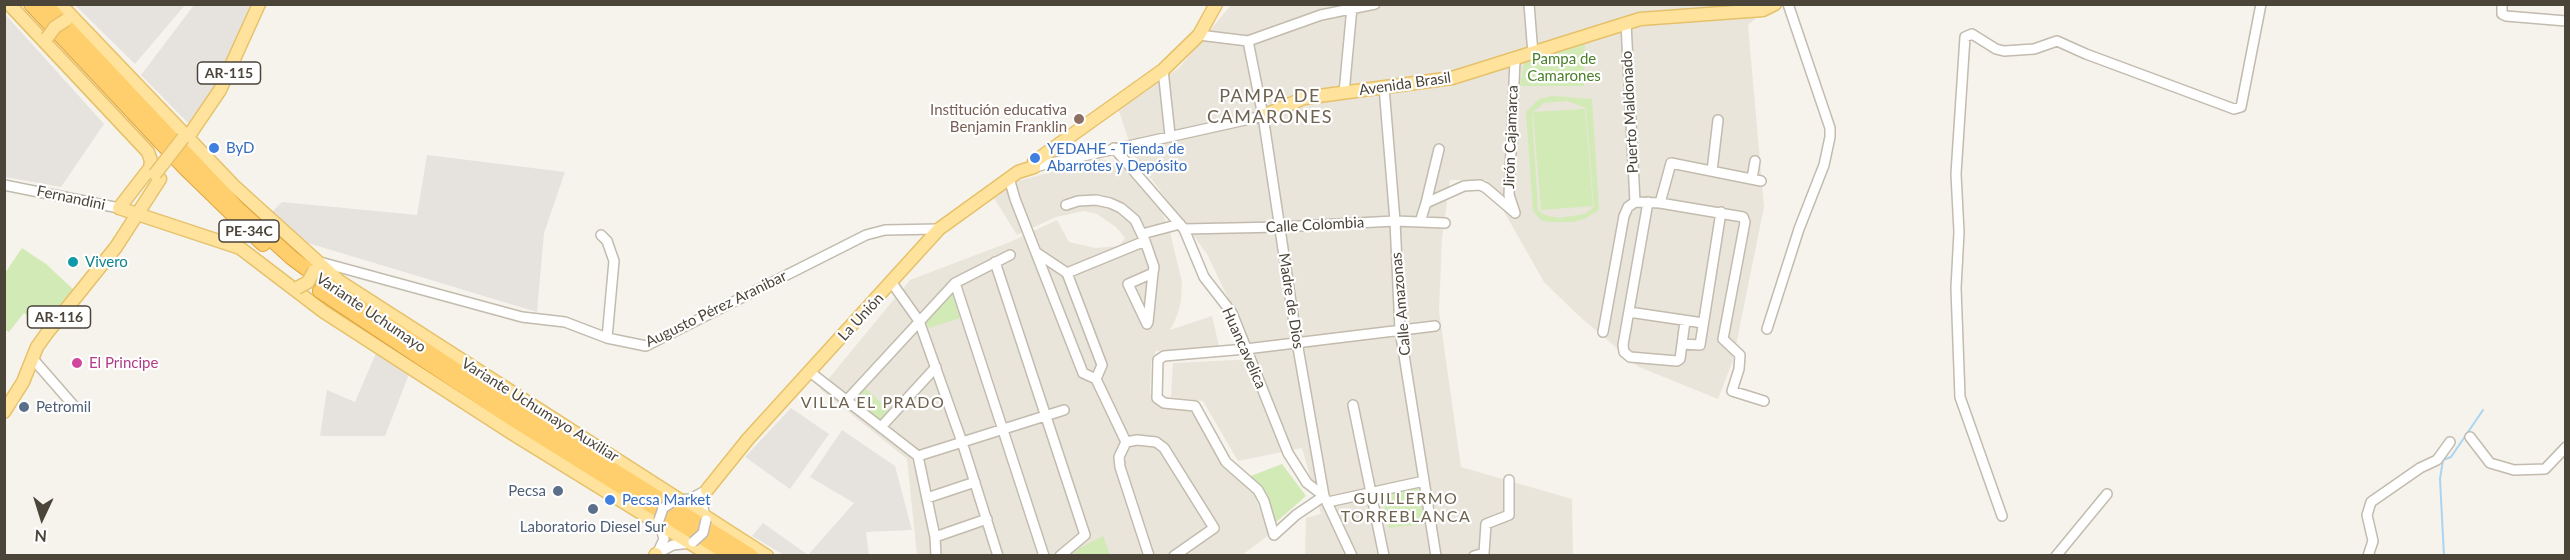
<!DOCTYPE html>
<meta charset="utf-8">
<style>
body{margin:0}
#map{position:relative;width:2570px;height:560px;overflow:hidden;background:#f6f3ec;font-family:Lato,sans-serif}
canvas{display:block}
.frame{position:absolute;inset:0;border:6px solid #4b4439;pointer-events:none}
.north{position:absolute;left:12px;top:488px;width:60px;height:60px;-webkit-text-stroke:4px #fff;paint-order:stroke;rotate:184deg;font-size:16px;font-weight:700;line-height:24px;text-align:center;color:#4b4439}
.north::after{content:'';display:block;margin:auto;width:21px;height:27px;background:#4b4439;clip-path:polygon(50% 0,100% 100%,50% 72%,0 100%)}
</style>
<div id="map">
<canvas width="2570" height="560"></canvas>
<div class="frame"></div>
<div class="north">N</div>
</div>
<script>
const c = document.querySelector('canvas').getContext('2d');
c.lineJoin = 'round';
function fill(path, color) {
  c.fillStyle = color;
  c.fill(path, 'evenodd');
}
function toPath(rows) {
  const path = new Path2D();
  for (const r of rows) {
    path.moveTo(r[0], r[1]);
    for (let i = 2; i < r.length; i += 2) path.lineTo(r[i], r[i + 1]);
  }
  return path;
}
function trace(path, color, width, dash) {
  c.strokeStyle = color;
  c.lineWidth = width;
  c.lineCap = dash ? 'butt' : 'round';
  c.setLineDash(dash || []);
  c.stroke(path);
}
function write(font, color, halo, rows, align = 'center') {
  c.font = font + ' Lato,sans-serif';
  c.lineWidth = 4.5;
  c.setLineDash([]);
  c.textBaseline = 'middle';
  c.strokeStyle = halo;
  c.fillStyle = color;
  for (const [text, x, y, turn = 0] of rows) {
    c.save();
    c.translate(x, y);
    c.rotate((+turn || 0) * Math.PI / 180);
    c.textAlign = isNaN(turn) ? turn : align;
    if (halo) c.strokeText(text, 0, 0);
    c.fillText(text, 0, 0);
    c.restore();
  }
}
const residential = toPath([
 [1231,5,1769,5,1769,7,1748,25,1764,207,1733,360,1718,399,1639,367,1579,316,1544,282,1486,180,1450,180,1442,239,1439,311,1461,467,1572,499,1573,555,1305,555,1306,518,1321,514,1302,448,1238,461,1203,401,1171,397,1173,363,1257,359,1207,254,1133,154,1118,108,1179,68],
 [1100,159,1118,163,1161,211,1169,228,1182,282,1181,301,1177,316,1170,330,1212,316,1219,346,1156,351,1151,362,1150,393,1157,402,1193,409,1225,466,1254,493,1269,535,1242,555,917,555,907,459,820,389,910,280,1010,242,1057,220,1069,242,1095,248,1119,246,1125,238,1116,227,1097,214,1084,211,1056,217,1017,235,994,198,1018,181]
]);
const industrial = toPath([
 [75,5,75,4,185,5,135,64],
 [194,5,250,5,222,78,189,124,141,75],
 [4,13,104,124,61,187,5,177],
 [427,155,565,172,544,233,537,312,308,243,272,212,282,202,417,215],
 [376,353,409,374,385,436,320,436,327,390,355,402],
 [791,408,829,434,790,489,745,457],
 [842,430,895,466,912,530,866,532,869,556,784,555,752,536,763,523,808,555,854,503,810,477]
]);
const green = toPath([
 [1585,40,1584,86,1520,86,1524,61],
 [1552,96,1592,99,1599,210,1584,219,1574,222,1549,222,1541,220,1533,211,1526,112,1539,99],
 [1567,101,1586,108,1594,207,1585,214,1558,218,1545,215,1538,210,1532,114,1533,113,1541,210,1593,206,1585,109,1533,112,1544,103],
 [22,248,46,264,74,290,44,330,24,313,9,332,5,330,5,273],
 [951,290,960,318,929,328,924,319],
 [863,387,889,409,880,420,857,401],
 [1282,464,1306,496,1274,524,1248,477],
 [1418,488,1425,524,1389,528,1382,495],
 [1103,536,1110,555,1072,555,1078,549]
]);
const stream = toPath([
 [2444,556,2440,479,2443,460,2451,457,2483,410]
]);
const minor = toPath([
 [1529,4,1533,54],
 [2502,4,2502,14,2506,16,2566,21],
 [1626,23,1635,202],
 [1199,35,1248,41,1321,15,1375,4],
 [1248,41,1263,116,1297,342,1324,496,1352,556],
 [1515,60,1509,195,1515,213],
 [1163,70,1170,135],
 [1384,87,1395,221,1400,330,1436,556],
 [1344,93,1352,7],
 [1114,148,1184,229,1204,277,1232,313,1288,453,1307,483,1324,496],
 [1034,167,1263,116],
 [1712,171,1718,120],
 [1009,178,1015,199,1083,373,1096,379,1126,442],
 [1752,179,1755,161],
 [4,185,119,208],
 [1648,202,1623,345,1624,352,1630,357,1677,361,1680,359,1682,344,1700,345,1721,212],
 [1426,203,1439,149],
 [1660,203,1671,163,1761,181],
 [1066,205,1078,201,1096,200,1110,203,1121,208,1135,220,1145,241],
 [1420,222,1426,203,1464,186,1480,185,1486,188,1513,211],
 [1184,229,1280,227,1395,221,1445,223],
 [1142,234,1180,224],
 [601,235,607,241,614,261,607,338],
 [1037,253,1067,273,1102,365,1096,379],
 [320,262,522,317,565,322,607,338,646,346,866,235,885,230,939,229],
 [995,262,1085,535,1060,556],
 [1067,273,1145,241,1154,267,1153,273,1148,322,1147,324,1128,284,1153,273],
 [892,283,919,321,962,442,998,556],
 [955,283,1044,556],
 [1629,312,1703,323],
 [1767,329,1799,229,1824,165,1830,137,1830,128,1788,4],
 [1603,332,1624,216,1628,207,1635,202,1660,203,1743,217,1745,222,1723,339,1740,355,1739,369,1732,391,1764,401],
 [1682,344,1685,321],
 [33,359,74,406],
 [810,372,918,456,935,537,936,556],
 [847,400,955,283,1010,255],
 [1353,405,1384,556],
 [881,427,936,367],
 [2470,437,2490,463,2514,470,2545,469,2566,447],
 [918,456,1064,410],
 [1324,496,1296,515,1274,535,1264,501,1258,490,1226,462,1195,406,1164,403,1157,398,1158,360,1164,356,1246,349,1435,326],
 [927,498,975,482],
 [679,500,690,499,707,490],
 [1328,502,1424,481],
 [2002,516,1960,397,1956,288,1959,232,1956,174,1965,37,1972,34,1996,49,2004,51,2034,49,2057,41,2086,54,2234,109,2241,107,2261,4],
 [706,519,703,508,707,490],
 [935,537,987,519],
 [658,552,664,539,660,524],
 [656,554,673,545,690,543],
 [1149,556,1120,467,1119,457,1126,442,1137,440,1156,442,1164,448,1214,528,1174,556],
 [1474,556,1484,553,1486,524,1509,515,1509,480],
 [2056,556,2107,494],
 [2368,556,2373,541,2367,515,2371,502,2420,468,2437,460,2450,442]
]);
const major = toPath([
 [9,4,148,152,151,161,150,168,119,208,240,248,324,312,513,434,711,556],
 [60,4,234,186,339,281,767,556],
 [1263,116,1304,98,1452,78,1640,19,1763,10,1775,4],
 [188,137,220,90,259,4],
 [4,412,23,382,37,347,47,333,116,247,160,179],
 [707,490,748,439,939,229,1018,172,1034,167,1034,162,1163,70,1199,35,1216,4],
 [655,556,656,554]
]);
const highway = toPath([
 [31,4,185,168,263,244],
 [45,4,239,210,292,258,335,290,515,409,751,556],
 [320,291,505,414,732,556]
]);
const minorBridge = toPath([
 [659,520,663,508,674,501],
 [693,542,703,533,706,520]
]);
const majorBridge = toPath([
 [47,38,55,27,66,20],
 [155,174,183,138],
 [297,288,308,282,314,271]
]);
const markers = [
 [1079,119,6,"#8d6e63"],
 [214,148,6,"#3f7fe0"],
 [1035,158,6,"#3f7fe0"],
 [73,262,6,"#0f9aa8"],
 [77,363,6,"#d1479c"],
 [24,407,6,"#5c6f8a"],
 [558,491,6,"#5c6f8a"],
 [610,500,6,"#3f7fe0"],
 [593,509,6,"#5c6f8a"]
];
const shields = [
 [229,73,63],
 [249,231,60],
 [59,317,63]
];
const shieldNames = [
 ["AR-115",229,73],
 ["PE-34C",249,231],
 ["AR-116",59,317]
];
const parkNames = [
 ["Pampa de",1564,59],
 ["Camarones",1564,76]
];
const streetNames = [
 ["Avenida Brasil",1405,84,-8],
 ["Puerto Maldonado",1630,112,-93],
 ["Jirón Cajamarca",1511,137,-88],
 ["Fernandini",71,198,12],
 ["Calle Colombia",1315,225,-3],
 ["Madre de Dios",1291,301,81],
 ["Calle Amazonas",1401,304,-95],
 ["Augusto Pérez Aranibar",716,309,-26],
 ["Variante Uchumayo",371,313,34],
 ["La Unión",861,317,-47],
 ["Huancavelica",1244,348,66],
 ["Variante Uchumayo Auxiliar",540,410,32]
];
const educationNames = [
 ["Institución educativa",1067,110],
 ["Benjamin Franklin",1067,127]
];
const shopNames = [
 ["ByD",226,148],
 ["YEDAHE - Tienda de",1047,149],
 ["Abarrotes y Depósito",1047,166],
 ["Pecsa Market",622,500]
];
const cultureNames = [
 ["Vivero",85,262]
];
const hotelNames = [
 ["El Principe",89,363]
];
const serviceNames = [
 ["Petromil",36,407],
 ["Pecsa",546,491,"right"],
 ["Laboratorio Diesel Sur",593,527,"center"]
];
const neighbourhoodNames = [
 ["VILLA EL PRADO",873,403],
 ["GUILLERMO",1406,499],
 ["TORREBLANCA",1406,517]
];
const quarterNames = [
 ["PAMPA DE",1270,96],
 ["CAMARONES",1270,117]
];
fill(residential, '#eae5da');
fill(industrial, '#e6e2dd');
fill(green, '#d2eab5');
trace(stream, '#a9d4f2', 2);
trace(minor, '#c2bbae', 12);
trace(major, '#e6c16a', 15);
trace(highway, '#e0a43c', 16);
trace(minor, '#fff', 9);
trace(major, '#ffe39c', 12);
trace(highway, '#ffcf6e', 14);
trace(minorBridge, '#c2bbae', 12, []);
trace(majorBridge, '#e6c16a', 15, []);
trace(minorBridge, '#fff', 9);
trace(majorBridge, '#ffe39c', 12);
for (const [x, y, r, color] of markers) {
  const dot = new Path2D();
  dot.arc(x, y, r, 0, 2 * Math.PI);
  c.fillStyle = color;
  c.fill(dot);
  trace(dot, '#fff', 2);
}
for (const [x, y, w] of shields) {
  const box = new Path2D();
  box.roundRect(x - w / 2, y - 11, w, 22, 4.5);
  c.fillStyle = '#fff';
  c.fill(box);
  trace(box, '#4b4439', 1.5);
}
write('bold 14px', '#4b4439', null, shieldNames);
write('15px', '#4a7f2a', '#fff', parkNames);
write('15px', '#4b4439', '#fff', streetNames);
write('15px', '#785e54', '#fff', educationNames, 'right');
write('15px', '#366cbe', '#fff', shopNames, 'left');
write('15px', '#0d838f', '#fff', cultureNames, 'left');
write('15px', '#b23c85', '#fff', hotelNames, 'left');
write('15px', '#4e5e75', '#fff', serviceNames, 'left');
c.letterSpacing = '1.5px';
write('16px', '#6e6250', '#fff', neighbourhoodNames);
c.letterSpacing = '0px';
c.letterSpacing = '1.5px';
write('18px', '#6e6250', '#fff', quarterNames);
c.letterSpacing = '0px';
</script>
